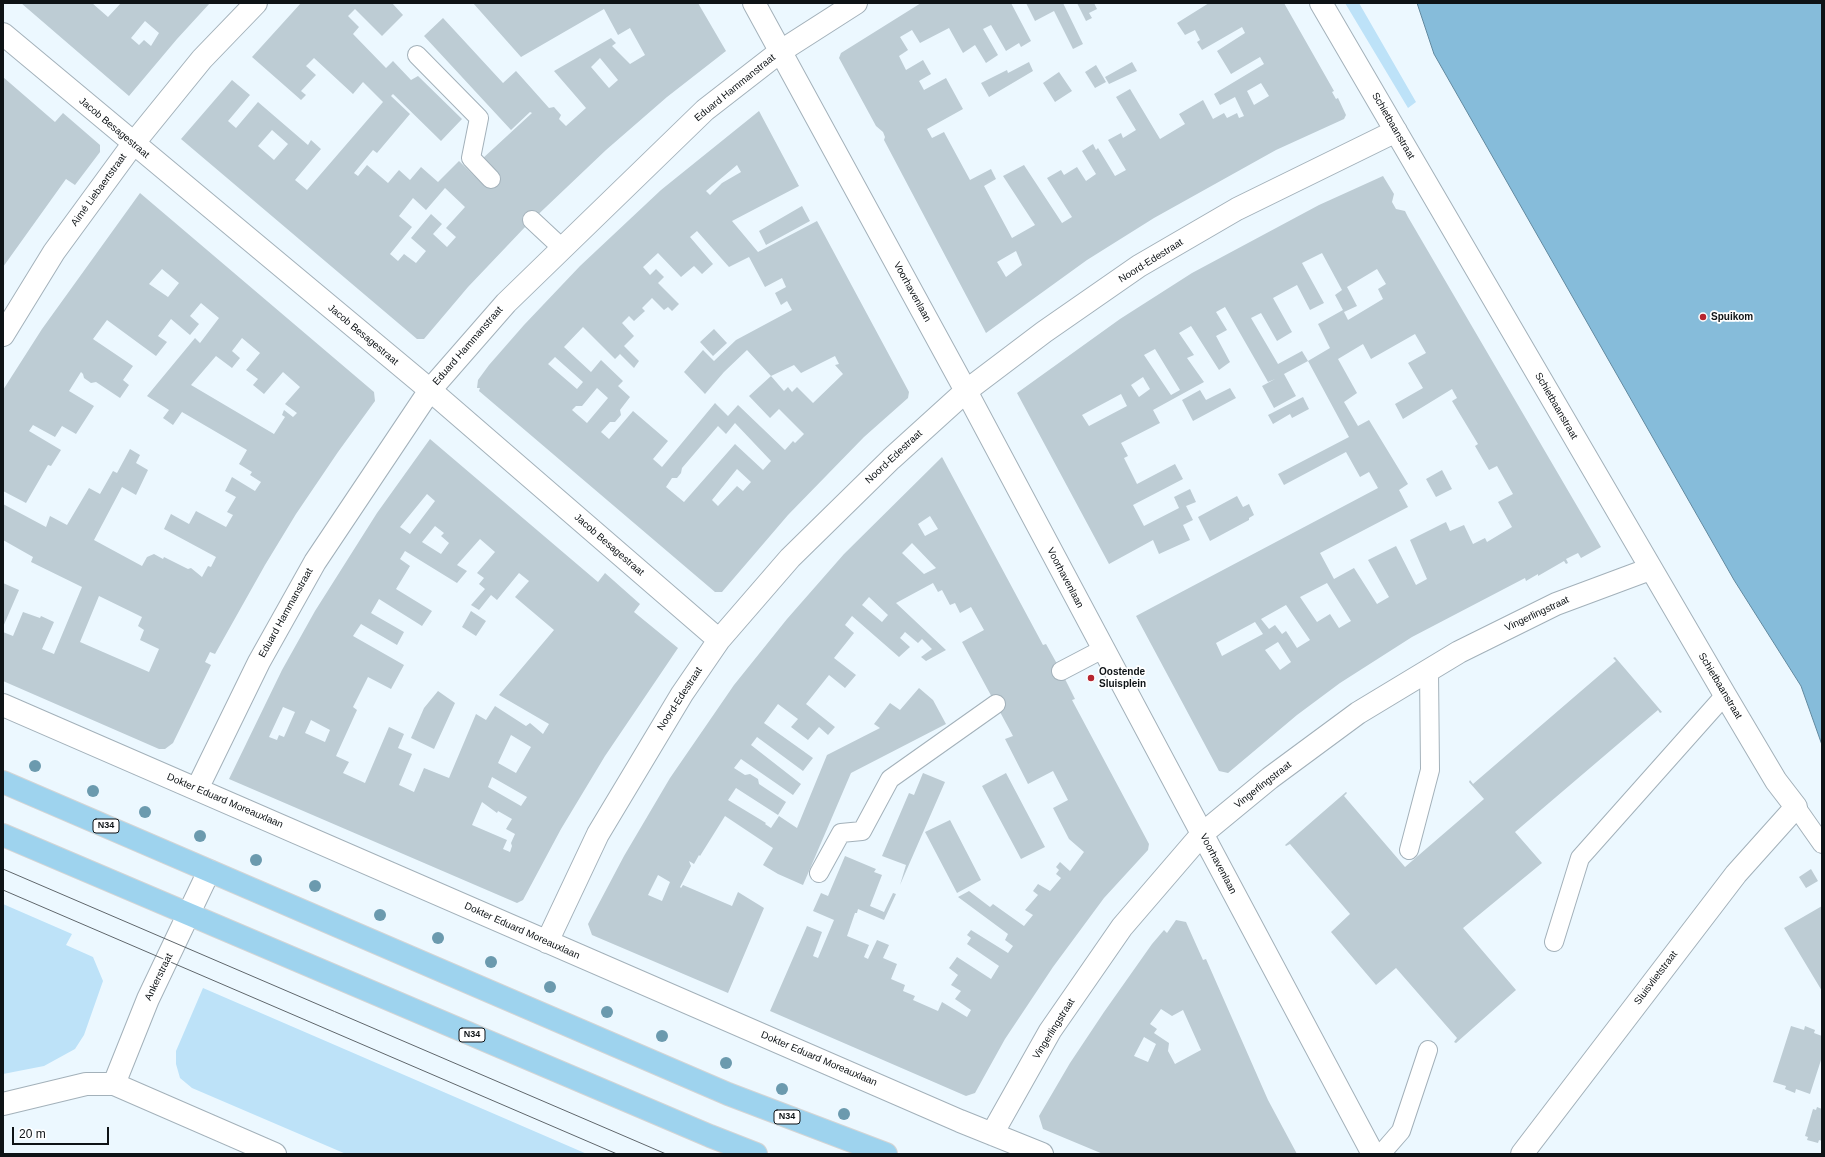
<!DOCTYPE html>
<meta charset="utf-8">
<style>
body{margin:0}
#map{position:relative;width:1825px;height:1157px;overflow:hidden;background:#ecf8ff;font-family:Helvetica,sans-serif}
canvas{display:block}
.frame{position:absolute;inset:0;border:4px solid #0e1316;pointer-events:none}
.scale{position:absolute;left:12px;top:1127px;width:97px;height:18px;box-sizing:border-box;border:2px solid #0e1316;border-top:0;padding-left:5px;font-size:12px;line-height:14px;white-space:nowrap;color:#0e1316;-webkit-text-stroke:3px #fff;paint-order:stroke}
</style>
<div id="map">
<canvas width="1825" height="1157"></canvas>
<div class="frame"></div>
<div class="scale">20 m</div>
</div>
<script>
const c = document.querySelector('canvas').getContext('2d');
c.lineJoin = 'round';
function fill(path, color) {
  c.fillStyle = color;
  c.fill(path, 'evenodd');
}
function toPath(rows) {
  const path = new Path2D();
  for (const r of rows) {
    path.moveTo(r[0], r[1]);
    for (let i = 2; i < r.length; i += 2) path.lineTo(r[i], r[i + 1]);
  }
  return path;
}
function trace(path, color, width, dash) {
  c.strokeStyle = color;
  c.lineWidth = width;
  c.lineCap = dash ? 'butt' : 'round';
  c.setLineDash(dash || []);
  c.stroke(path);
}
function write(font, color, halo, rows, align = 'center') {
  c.font = font + ' Helvetica,sans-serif';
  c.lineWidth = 3.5;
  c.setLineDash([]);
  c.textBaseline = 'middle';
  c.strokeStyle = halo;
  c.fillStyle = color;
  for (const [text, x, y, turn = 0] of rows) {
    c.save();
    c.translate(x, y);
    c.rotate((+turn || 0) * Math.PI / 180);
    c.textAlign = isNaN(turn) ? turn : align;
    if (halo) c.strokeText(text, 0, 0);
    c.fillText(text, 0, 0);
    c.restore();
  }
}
const green = toPath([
 [1345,3,1359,3,1416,102,1408,108],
 [3,904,72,934,66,945,93,957,103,981,84,1035,75,1049,44,1066,3,1074],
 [203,988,587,1154,346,1154,192,1088,180,1078,176,1064,176,1051]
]);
const water = toPath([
 [1417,3,1822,3,1822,745,1801,686,1734,580,1434,54,1417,3]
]);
const building = toPath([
 [21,3,92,3,108,17,121,3,210,3,177,39,129,96],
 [145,21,159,33,151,46,144,40,139,45,131,38],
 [301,3,392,3,403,15,382,36,355,9,348,16,359,27,353,34,386,68,393,61,411,80,418,76,462,119,441,141,393,94,391,96,410,114,377,153,373,150,354,173,358,176,367,165,388,183,399,170,410,180,421,167,438,182,459,161,485,186,491,179,482,159,532,113,530,112,511,130,424,36,443,18,503,83,516,71,549,108,554,107,561,115,559,119,566,126,586,108,554,71,611,38,616,43,612,46,630,64,645,55,630,28,618,35,604,9,521,57,473,3,698,3,726,51,667,97,606,150,526,226,468,287,424,339,417,339,181,139,232,80,250,95,228,121,236,128,258,102,308,145,311,140,321,149,295,180,307,190,383,102,363,82,353,94,314,58,306,66,316,75,301,91,306,95,301,100,252,57],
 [600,58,618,80,609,88,591,67],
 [272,130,288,144,274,160,258,146],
 [445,188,465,207,446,228,456,237,447,247,433,234,442,224,431,214,411,238,426,251,416,263,404,254,398,261,390,254,412,227,399,216,413,198,426,210],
 [921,3,1011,3,1031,41,1021,47,1019,43,1006,51,991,25,983,29,998,55,986,63,975,45,963,53,949,28,920,43,912,30,900,37,908,50,899,56,906,70,923,60,931,74,919,81,924,90,946,78,963,109,927,129,932,138,944,132,970,180,991,169,996,179,984,186,1012,238,1035,225,1003,176,1024,165,1062,223,1072,217,1047,178,1061,170,1064,175,1077,167,1086,181,1096,174,1082,151,1093,144,1096,150,1098,148,1115,176,1126,170,1108,140,1121,133,1123,138,1136,130,1116,97,1130,89,1160,139,1185,124,1179,114,1203,100,1213,119,1224,113,1227,118,1237,113,1239,118,1244,116,1235,97,1220,105,1214,94,1264,64,1260,57,1231,74,1217,51,1245,33,1242,27,1202,50,1197,42,1200,40,1195,30,1185,35,1177,23,1209,3,1284,3,1334,91,1332,92,1336,99,1338,98,1346,115,1344,119,1276,150,1154,218,1087,260,986,333,884,140,885,137,883,132,876,126,839,58,841,53],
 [1261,83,1269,96,1254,105,1247,91],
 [1016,251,1022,265,1006,277,997,262],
 [1026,3,1063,3,1083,44,1073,49,1054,11,1035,21],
 [1077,3,1094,3,1097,9,1089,13,1092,18,1086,21],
 [1029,62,1033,71,989,97,981,83,1007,70,1008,73],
 [1132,62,1137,71,1109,84,1105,77],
 [1096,65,1106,82,1095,88,1085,72],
 [1059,72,1072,91,1055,102,1043,83],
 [3,77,55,122,63,113,100,145,100,152,75,185,66,179,3,267],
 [759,111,799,186,732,221,758,252,817,221,909,392,908,398,864,437,788,515,722,592,715,592,479,391,480,388,477,388,478,380,489,365,524,325,580,266,661,190],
 [737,165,741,172,722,183,710,195,706,191],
 [697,231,729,267,749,257,765,287,782,278,786,287,775,293,781,305,787,301,792,310,736,340,714,361,703,350,684,372,705,394,724,372,747,350,771,376,749,396,770,418,779,409,804,434,795,443,793,441,785,450,738,405,728,416,715,403,662,467,653,459,668,441,633,411,609,439,601,432,610,422,615,422,621,415,620,410,630,397,618,386,623,381,601,360,591,372,564,347,583,327,615,359,620,354,634,368,639,361,624,346,634,336,622,323,629,316,634,321,645,311,642,308,652,298,664,310,668,307,672,311,679,304,658,283,664,277,656,269,650,275,643,267,658,253,681,277,694,266,702,274,713,264,690,237],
 [835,356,839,364,835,365,843,374,813,403,797,387,792,392,788,387,784,391,771,376,794,365,801,373],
 [555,357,583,382,577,389,548,364],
 [597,388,608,398,587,423,572,410,576,406,582,406],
 [735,423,771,461,763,470,735,444,684,502,666,487,672,478,677,478,681,473,682,468,718,426,726,434],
 [737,469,751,482,743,491,737,486,718,506,712,500],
 [1383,176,1394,194,1392,202,1396,209,1405,211,1408,217,1601,547,1581,558,1578,553,1566,559,1568,563,1566,564,1564,561,1538,576,1538,574,1526,581,1525,578,1412,637,1340,683,1297,715,1228,773,1219,771,1136,616,1378,488,1369,472,1360,477,1346,452,1284,485,1278,474,1349,437,1308,361,1330,348,1318,324,1343,310,1335,295,1342,290,1322,253,1302,263,1324,303,1310,310,1297,285,1273,298,1292,332,1277,341,1261,313,1251,318,1278,364,1302,351,1308,361,1284,374,1296,396,1274,408,1262,386,1275,379,1268,382,1225,307,1216,312,1227,330,1216,336,1230,362,1219,370,1191,326,1179,333,1194,355,1187,358,1204,382,1153,410,1160,423,1121,443,1128,456,1124,458,1137,484,1175,464,1183,479,1133,505,1144,526,1179,508,1174,497,1190,489,1196,502,1186,506,1193,520,1183,525,1190,540,1159,554,1153,540,1109,564,1017,393,1120,319,1192,273,1319,205],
 [1377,269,1386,284,1378,289,1383,299,1348,320,1344,312,1357,306,1347,287],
 [1415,334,1426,353,1408,363,1423,388,1395,404,1403,419,1452,389,1457,398,1452,401,1478,444,1475,446,1489,470,1497,466,1513,494,1498,502,1512,527,1487,542,1485,538,1473,544,1464,525,1450,531,1446,522,1410,540,1427,579,1416,585,1396,546,1368,560,1389,597,1377,604,1354,568,1334,579,1320,553,1408,507,1399,490,1408,484,1369,420,1358,426,1344,402,1357,393,1338,359,1363,344,1371,359],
 [1155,349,1180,390,1171,395,1144,355],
 [1143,377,1150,389,1139,397,1131,385],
 [1121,394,1127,406,1089,426,1082,415],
 [1327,583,1351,621,1339,628,1330,614,1317,622,1300,597],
 [1286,605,1310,640,1297,648,1286,631,1282,634,1275,625,1269,629,1261,619],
 [1255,622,1263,634,1222,656,1216,643],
 [1278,642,1291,662,1280,670,1265,650],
 [140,193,374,392,375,401,338,452,296,514,265,565,215,654,210,652,205,662,211,665,173,743,165,749,159,749,3,681,3,632,13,636,23,612,40,618,41,616,54,622,42,649,54,654,82,587,31,562,33,557,3,540,3,504,46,527,50,516,67,525,89,488,100,494,113,471,117,473,130,449,140,455,136,463,148,470,136,495,122,487,94,540,142,566,147,557,154,554,163,559,164,557,188,569,191,568,202,577,208,566,211,567,216,557,164,529,171,514,189,524,196,511,226,527,233,515,227,512,236,497,225,491,232,477,255,491,261,482,250,475,252,472,239,464,247,450,182,412,173,425,163,418,169,410,147,396,195,338,200,343,219,318,201,303,190,316,199,324,190,335,171,319,158,336,167,342,156,356,107,320,93,339,133,366,123,380,129,385,120,398,96,382,91,383,84,378,83,374,81,372,69,391,94,406,76,434,62,426,55,437,33,425,29,431,61,450,51,466,48,465,26,503,3,491,3,390,42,329],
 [162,269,179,283,168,297,149,284],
 [242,338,260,353,246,370,258,379,253,385,264,394,283,372,300,387,285,404,297,413,293,417,284,410,282,415,285,417,274,434,191,385,216,356,232,368,240,358,232,351],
 [99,596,142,617,138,626,144,630,140,640,159,649,149,672,80,642],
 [802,206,810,221,766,245,759,231],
 [714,329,727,343,713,356,700,342],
 [1230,388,1236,398,1193,421,1182,400,1200,390,1206,400],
 [1303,397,1309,409,1292,418,1290,414,1273,424,1268,415],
 [430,439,598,582,605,573,640,604,634,612,678,648,605,756,561,829,523,900,517,903,229,779,282,670,315,611,377,513],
 [427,494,435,501,410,534,400,527],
 [435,526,444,533,441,536,449,543,441,554,422,542],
 [480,539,495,552,477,573,484,578,479,584,485,589,471,605,479,610,491,595,497,600,519,573,529,581,515,597,554,630,499,695,549,724,543,734,530,723,526,726,495,706,486,720,476,714,449,778,424,768,414,792,399,785,412,754,398,748,404,734,389,727,365,783,343,773,349,762,336,756,357,710,353,707,368,677,391,689,404,665,353,636,361,624,397,645,404,632,371,613,379,599,422,626,432,611,396,589,410,566,400,559,405,551,457,583,467,571,457,565],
 [283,707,295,712,284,737,279,735,277,740,269,737],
 [311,720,330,730,325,742,305,733],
 [511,735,531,747,516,773,498,763],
 [492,777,527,797,521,806,488,787],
 [482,802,497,813,498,811,512,819,506,829,515,834,511,843,512,846,510,852,503,849,507,840,472,825],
 [942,457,1043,645,1046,644,1061,671,1075,699,1072,700,1149,844,1148,850,1104,898,1053,967,1005,1039,975,1093,966,1096,770,1011,807,926,822,932,813,956,818,958,834,920,813,911,821,893,828,896,845,856,876,869,874,872,882,875,870,906,884,912,893,893,896,894,884,920,858,909,857,913,855,913,847,936,869,945,864,957,868,959,877,940,889,945,883,958,897,964,891,979,905,985,903,991,915,996,913,1000,938,1011,942,1002,967,1017,971,1010,955,999,961,991,951,985,958,975,949,968,957,957,991,979,999,966,967,944,971,938,967,935,971,930,1008,953,1013,946,1005,940,1008,934,958,897,969,891,990,907,993,904,1024,926,1033,915,1025,910,1038,895,1033,891,1038,884,1050,891,1061,878,1056,874,1059,870,1056,867,1060,862,1070,871,1084,852,1069,839,1053,808,1068,800,1053,771,1028,784,1005,739,1013,736,962,642,984,630,971,607,960,613,955,603,950,605,942,590,938,592,933,583,896,603,946,650,926,661,921,657,932,649,922,639,918,643,905,632,900,638,910,647,899,657,852,616,845,625,854,633,834,658,856,675,845,688,829,675,806,704,835,727,828,735,819,727,808,740,791,727,798,719,778,704,764,723,813,758,803,771,757,737,751,745,801,784,793,795,741,759,734,768,745,775,750,774,758,779,759,784,786,802,778,815,736,788,728,800,766,823,765,824,771,828,779,816,797,828,827,755,880,728,874,724,890,703,900,710,919,688,933,700,946,724,851,773,803,885,778,874,763,865,773,848,725,816,700,856,699,855,694,864,689,861,691,866,680,887,681,888,683,885,732,906,738,892,764,908,728,993,592,935,588,924,624,856,670,778,734,685,787,619,844,554],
 [930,516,938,529,925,536,918,524],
 [912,543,936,568,924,574,902,553],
 [869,597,888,615,882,622,862,605],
 [658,875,670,882,662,901,648,895],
 [1442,470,1452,489,1436,497,1426,479],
 [1237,496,1243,507,1249,504,1254,515,1249,518,1249,520,1210,541,1198,517],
 [3,583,19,590,3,627],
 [471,611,486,621,476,636,462,627],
 [1615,657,1662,712,1660,713,1658,710,1515,832,1542,863,1463,928,1516,990,1456,1043,1454,1042,1457,1038,1396,968,1376,985,1331,932,1350,914,1290,844,1286,846,1285,845,1346,792,1347,793,1344,796,1405,867,1484,799,1469,782,1470,780,1473,784,1616,661,1613,658],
 [438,691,455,703,434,749,411,738,424,708],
 [923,773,945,782,900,885,906,865,882,856,909,793,914,795],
 [1006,773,1045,847,1021,859,982,786],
 [950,820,981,880,957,893,925,832],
 [1811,869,1818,881,1806,888,1799,877],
 [1822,906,1822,991,1784,928],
 [1176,920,1186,922,1203,960,1206,959,1268,1100,1297,1154,1103,1154,1043,1129,1039,1116,1070,1063,1104,1012,1152,944,1164,930,1167,933],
 [1161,1009,1172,1016,1183,1010,1201,1050,1175,1064,1168,1051,1169,1043,1154,1033,1157,1029,1150,1024],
 [1144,1037,1156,1044,1148,1062,1134,1056],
 [1791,1026,1804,1030,1805,1026,1815,1030,1814,1033,1822,1036,1822,1057,1810,1094,1796,1089,1795,1093,1785,1089,1786,1086,1773,1082],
 [1817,1107,1822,1109,1822,1141,1819,1140,1818,1143,1807,1140,1808,1137,1805,1136,1813,1109,1816,1110]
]);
const lane = toPath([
 [417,55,479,118,471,158,491,179],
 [532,220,562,248],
 [1061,671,1103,649],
 [1796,807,1822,844],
 [1409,850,1430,770,1429,670],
 [819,873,841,833,862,831,890,779,996,704],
 [1554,942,1580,858,1725,695],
 [1381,1154,1401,1131,1428,1050]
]);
const street = toPath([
 [1321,3,1725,695,1776,781,1796,807,1736,874,1522,1154],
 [3,34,430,390,719,640],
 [3,335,54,252,133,144,202,59,256,3],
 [3,705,960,1121,1042,1154],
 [197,789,259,662,315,562,430,390,506,303,705,110,781,51,856,3],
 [547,942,598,834,682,694,719,640,790,558,891,459,966,391,1044,332,1139,266,1237,209,1396,131],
 [114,1084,148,999,209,871],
 [3,1104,86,1084,114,1084,275,1154],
 [992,1134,1050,1031,1122,927,1202,834,1270,778,1358,713,1459,652,1556,604,1650,569]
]);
const secondary = toPath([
 [754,3,966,391,1373,1154]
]);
const primary = toPath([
 [3,782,728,1094,886,1154],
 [3,835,710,1136,756,1154]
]);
const tram = toPath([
 [3,869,666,1154],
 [3,890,617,1154]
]);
const trees = [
 [35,766],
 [93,791],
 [145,812],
 [200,836],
 [256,860],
 [315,886],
 [380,915],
 [438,938],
 [491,962],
 [550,987],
 [607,1012],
 [662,1036],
 [726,1063],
 [782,1089],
 [844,1114]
];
const markers = [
 [1703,317,4,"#b62530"],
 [1091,678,4,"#b62530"]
];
const shields = [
 [106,826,26],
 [472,1035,26],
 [787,1117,26]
];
const shieldNames = [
 ["N34",106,826],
 ["N34",472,1035],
 ["N34",787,1117]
];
const streetNames = [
 ["Eduard Hammanstraat",735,88,-39],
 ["Schietbaanstraat",1393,126,60],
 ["Jacob Besagestraat",114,128,40],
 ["Aimé Liebaertstraat",99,190,-54],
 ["Noord-Edestraat",1151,261,-32],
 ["Voorhavenlaan",912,292,61],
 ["Jacob Besagestraat",363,335,40],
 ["Eduard Hammanstraat",468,346,-49],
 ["Schietbaanstraat",1556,406,60],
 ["Noord-Edestraat",894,457,-43],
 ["Jacob Besagestraat",609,545,41],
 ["Voorhavenlaan",1065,578,62],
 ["Eduard Hammanstraat",286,613,-61],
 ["Vingerlingstraat",1537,614,-25],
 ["Schietbaanstraat",1720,686,59],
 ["Noord-Edestraat",680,699,-57],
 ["Vingerlingstraat",1263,785,-38],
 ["Dokter Eduard Moreauxlaan",225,801,23],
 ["Voorhavenlaan",1218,864,62],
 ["Dokter Eduard Moreauxlaan",522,931,24],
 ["Ankerstraat",159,977,-64],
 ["Sluisvlietstraat",1656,978,-53],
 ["Vingerlingstraat",1054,1029,-58],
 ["Dokter Eduard Moreauxlaan",819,1059,23]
];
const poiNames = [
 ["Spuikom",1711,317],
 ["Oostende",1099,672],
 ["Sluisplein",1099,684]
];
fill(green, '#bde2f8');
fill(water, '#86bcda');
trace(water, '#62899f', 1);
fill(building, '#bdccd4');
trace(lane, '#a3b1ba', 20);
trace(street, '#a3b1ba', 24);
trace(secondary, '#a3b1ba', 24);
trace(primary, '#d4d5d5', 24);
trace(lane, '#fff', 18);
trace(street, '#fff', 22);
trace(secondary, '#fff', 22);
trace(primary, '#9ed3ee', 22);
trace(tram, '#5f666b', 1);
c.fillStyle = '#6b9aae';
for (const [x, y] of trees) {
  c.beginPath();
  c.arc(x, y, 6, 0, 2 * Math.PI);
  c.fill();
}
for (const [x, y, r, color] of markers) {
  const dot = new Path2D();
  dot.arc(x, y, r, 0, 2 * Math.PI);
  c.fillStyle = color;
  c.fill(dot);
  trace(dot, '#fff', 1.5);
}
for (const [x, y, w] of shields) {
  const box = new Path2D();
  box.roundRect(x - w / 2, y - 7, w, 14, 3);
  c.fillStyle = '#fff';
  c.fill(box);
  trace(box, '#0e1316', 1);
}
write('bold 9px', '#0e1316', null, shieldNames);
write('10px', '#0e1316', '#fff', streetNames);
write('bold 10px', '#0e1316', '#fff', poiNames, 'left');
</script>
